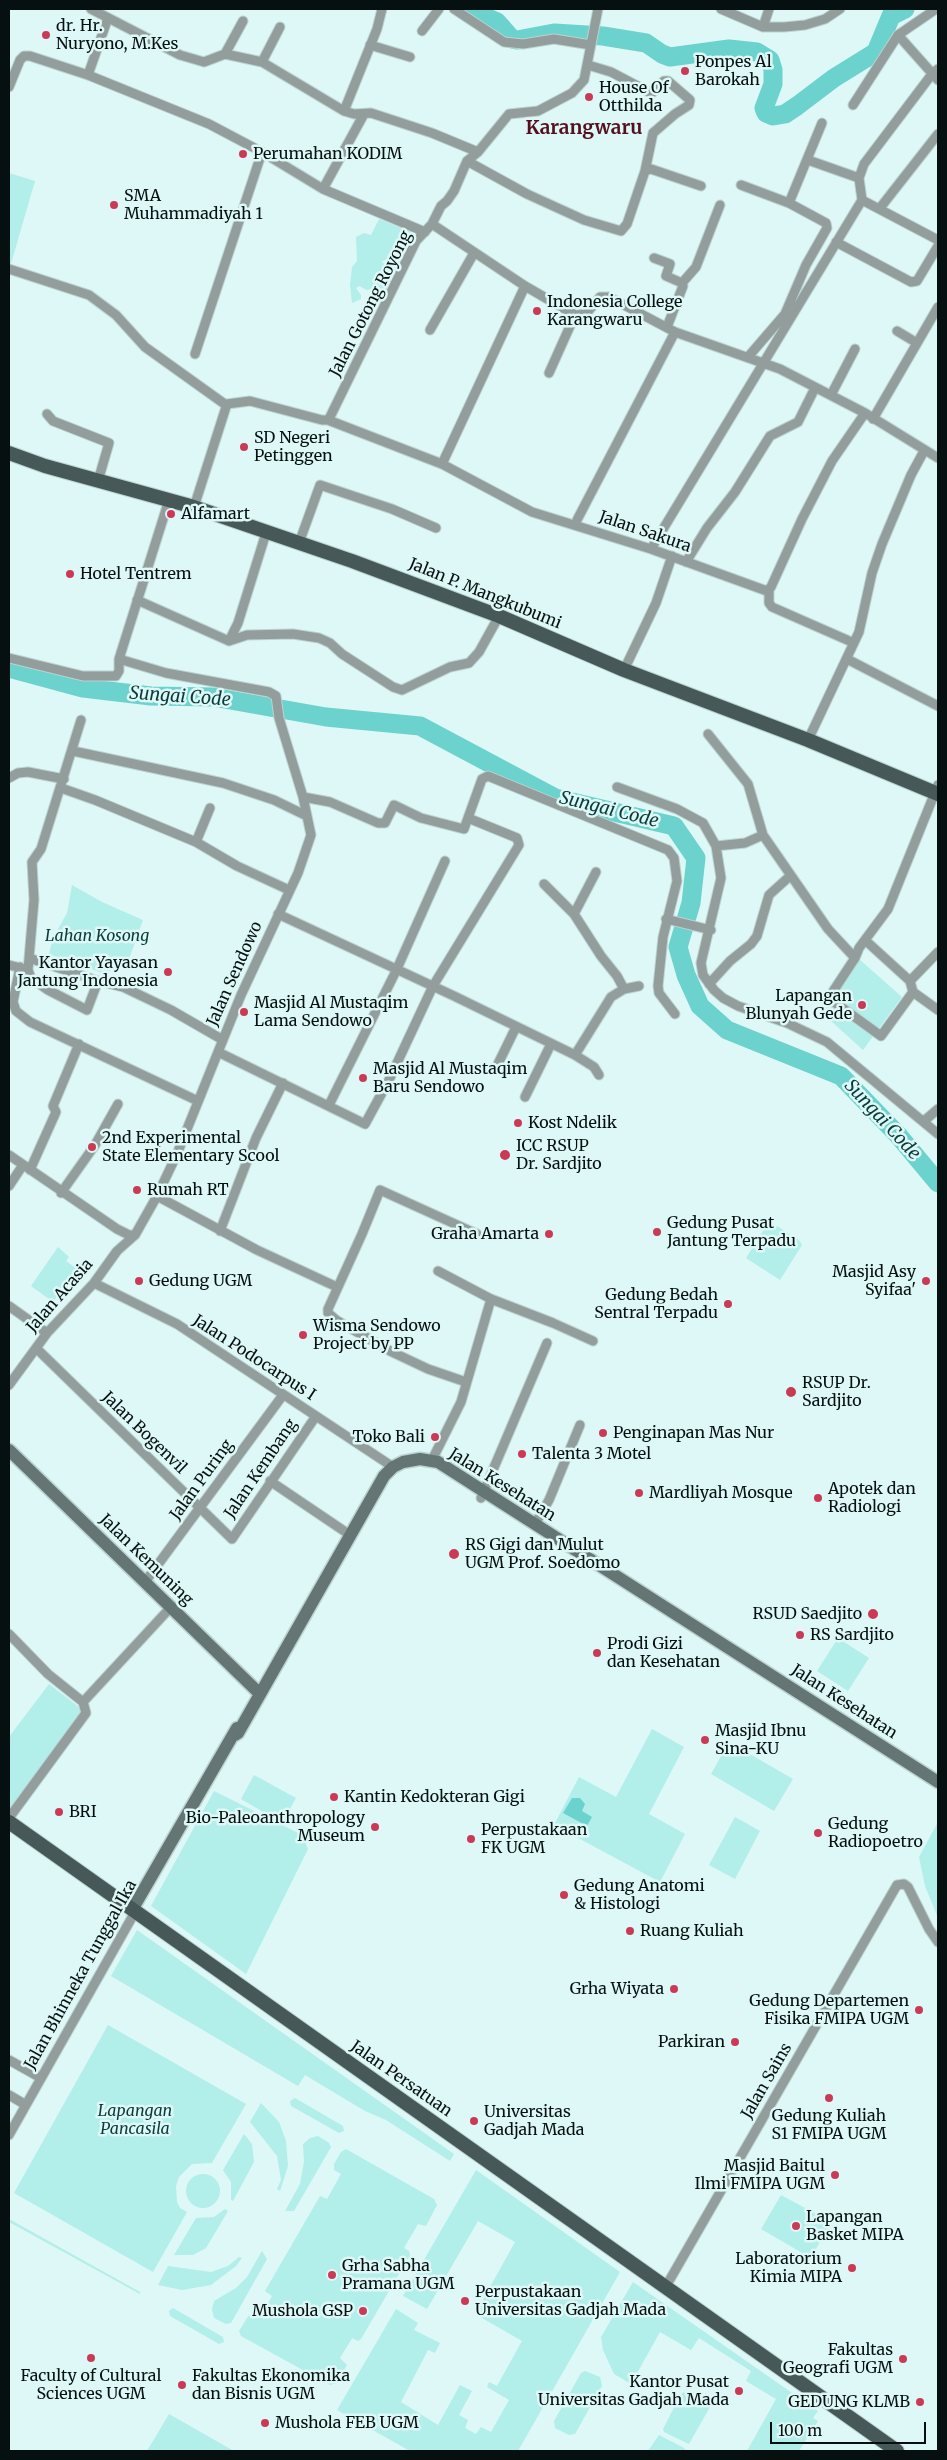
<!DOCTYPE html>
<style>
body{margin:0}
#map{position:relative;width:947px;height:2460px;overflow:hidden;background:#ddf8f6;font-family:Merriweather,serif}
canvas{display:block}
.frame{position:absolute;inset:0;border:10px solid #071010;pointer-events:none}
.scale{position:absolute;left:770px;top:2422px;width:156px;height:22px;box-sizing:border-box;border:2px solid #071010;border-top:0;padding-left:6px;font-size:15px;line-height:18px;white-space:nowrap;color:#071010;-webkit-text-stroke:4px #ddf8f6;paint-order:stroke}
</style>
<div id="map">
<canvas width="947" height="2460"></canvas>
<div class="frame"></div>
<div class="scale">100 m</div>
</div>
<script>
const c = document.querySelector('canvas').getContext('2d');
c.lineJoin = 'round';
function fill(path, color) {
  c.fillStyle = color;
  c.fill(path, 'evenodd');
}
function toPath(rows) {
  const path = new Path2D();
  for (const r of rows) {
    if (r.length === 3) {
      path.moveTo(r[0] + r[2], r[1]);
      path.arc(r[0], r[1], r[2], 0, 2 * Math.PI);
      continue;
    }
    path.moveTo(r[0], r[1]);
    for (let i = 2; i < r.length; i += 2) path.lineTo(r[i], r[i + 1]);
  }
  return path;
}
function trace(path, color, width, dash) {
  c.strokeStyle = color;
  c.lineWidth = width;
  c.lineCap = dash ? 'butt' : 'round';
  c.setLineDash(dash || []);
  c.stroke(path);
}
function write(font, color, halo, rows, align = 'center') {
  c.font = font + ' Merriweather,serif';
  c.lineWidth = 5;
  c.setLineDash([]);
  c.textBaseline = 'middle';
  c.strokeStyle = halo;
  c.fillStyle = color;
  for (const [text, x, y, turn = 0] of rows) {
    c.save();
    c.translate(x, y);
    c.rotate((+turn || 0) * Math.PI / 180);
    c.textAlign = isNaN(turn) ? turn : align;
    if (halo) c.strokeText(text, 0, 0);
    c.fillText(text, 0, 0);
    c.restore();
  }
}
const green = toPath([
 [9,173,35,181,10,267,9,267],
 [379,219,412,232,409,237,396,239,394,251,388,254,387,259,381,262,387,264,390,275,388,278,388,290,382,298,376,288,367,290,359,286,356,288,361,295,361,299,352,303,350,285,352,267,357,261,356,237,364,233,371,235],
 [72,885,102,902,143,920,129,959,105,974,49,954,53,938,67,913],
 [859,959,902,997,863,1050,821,1012],
 [769,1221,799,1240,802,1245,780,1280,746,1258],
 [58,1247,69,1257,66,1261,77,1269,53,1302,31,1286],
 [838,1638,869,1658,848,1691,817,1671],
 [49,1684,84,1711,9,1810,9,1737],
 [652,1729,684,1747,649,1814,685,1834,660,1882,554,1825,579,1777,616,1797],
 [729,1742,793,1779,774,1811,711,1774],
 [254,1775,296,1798,282,1823,241,1799],
 [214,1791,302,1835,308,1849,246,1974,151,1906],
 [735,1817,760,1831,735,1879,709,1865],
 [938,1822,938,1918,925,1886,919,1857],
 [137,1930,454,2154,450,2161,386,2120,365,2111,305,2075,298,2086,111,1976],
 [108,2025,246,2104,212,2163,192,2164,179,2177,176,2186,177,2202,180,2208,187,2212,153,2272,14,2193],
 [295,2098,343,2126,344,2131,339,2133,291,2106,290,2101],
 [261,2103,279,2122,286,2141,288,2166,280,2191,277,2189,281,2180,277,2156,250,2122],
 [244,2134,252,2144,254,2162,233,2201,231,2200,231,2182,223,2170],
 [318,2136,329,2143,331,2147,294,2211,285,2211,300,2184,304,2162,303,2144,310,2138],
 [346,2149,434,2199,437,2205,426,2226,418,2224,404,2248,409,2251,410,2255,361,2339,358,2341,352,2338,351,2340,340,2358,347,2365,337,2383,330,2385,241,2336,239,2331,249,2315,260,2318,272,2296,265,2291,320,2196,327,2199,341,2174,334,2170,334,2164,341,2152],
 [476,2170,620,2272,518,2451,410,2451,337,2410,396,2309,418,2323,414,2330,440,2343,435,2353,428,2350,401,2402,438,2425,460,2385,472,2391,459,2415,468,2420,465,2428,476,2434,481,2427,491,2432,509,2400,487,2387,489,2382,497,2386,522,2341,475,2314,515,2242,478,2221,427,2309,403,2296],
 [203,2191,17],
 [781,2195,831,2222,811,2258,761,2229],
 [225,2209,228,2211,206,2248,193,2255,174,2255,196,2218,214,2217],
 [9,2219,140,2292,140,2294,9,2222],
 [262,2251,267,2259,231,2323,226,2324,214,2318,212,2309,214,2301,236,2288,247,2277],
 [239,2257,242,2258,236,2266,211,2285,182,2290,158,2285,168,2266,211,2272,228,2266],
 [633,2282,818,2411,813,2418,818,2421,799,2451,747,2451,776,2399,746,2381,751,2371,699,2338,691,2350,660,2332,631,2384,614,2374,603,2350,601,2337],
 [173,2308,223,2337,224,2342,219,2344,170,2316,169,2311],
 [585,2371,600,2377,602,2386,575,2434,569,2435,555,2428,554,2421,581,2373],
 [684,2392,709,2404,710,2407,689,2444,664,2432,663,2429,681,2394],
 [169,2414,234,2451,147,2451],
 [659,2435,684,2448,686,2451,648,2451]
]);
const water = toPath([
 [572,1798,580,1798,585,1804,582,1811,592,1817,587,1826,563,1813]
]);
const river = toPath([
 [467,9,497,22,512,39,517,40,554,33,603,36,646,43,662,54,670,57,729,49,757,52,770,60,773,70,773,84,764,108,766,113,773,116,785,114,797,106,834,78,876,52,891,16,905,9],
 [9,668,83,688,151,696,213,697,326,717,420,726,555,798,674,826,696,858,691,903,678,947,686,975,700,1006,727,1030,841,1076,898,1135,938,1183]
]);
const street = toPath([
 [91,9,180,55,204,62,225,54,262,62,344,111,354,114,371,113,432,133,478,152],
 [454,9,504,42,523,44,554,39,591,45],
 [721,9,763,27,784,27,805,25,825,19,840,9],
 [763,27,769,9],
 [422,31,439,9],
 [898,35,938,80],
 [370,45,410,57],
 [225,54,243,21],
 [262,62,280,27],
 [588,65,611,72,649,92,653,92,664,81,668,81,690,100,689,105,675,114,653,133,645,171],
 [88,75,108,18],
 [9,87,20,60,24,56,30,56,88,75,209,124,262,152,323,189,425,232],
 [853,105,898,35,936,9],
 [344,111,377,29,382,9],
 [808,160,859,178],
 [467,161,527,194,584,220,621,231,627,224,645,171,651,169,701,186],
 [741,185,789,203],
 [323,189,364,114],
 [862,200,859,178,864,164,932,74,938,69],
 [880,208,938,134],
 [432,224,525,286,575,315,586,314,600,297,609,297,675,332,780,369,865,413,938,458],
 [836,242,911,282,917,281,938,246],
 [654,258,670,264,666,276,682,283,683,286,667,327],
 [9,269,89,295,116,315,145,347,226,405],
 [682,283,696,267,720,205],
 [430,330,474,253],
 [897,331,917,343],
 [195,354,262,152],
 [748,357,785,314,806,265,827,228,826,223,789,203,822,123],
 [549,373,575,315],
 [831,395,855,349],
 [47,414,53,421,109,443,98,481],
 [873,419,938,307],
 [328,420,442,464,532,512,651,549,767,591,771,587,802,519,832,461,865,413],
 [442,464,525,286],
 [194,507,227,404,250,401,322,420,328,420,330,417,416,241,432,224,441,206,447,201,454,191,467,161,478,152,509,114,538,111,572,93,584,80,598,9],
 [577,520,675,332],
 [299,543,320,485,392,509,436,528],
 [651,549,862,200,938,240],
 [686,562,707,528,735,492,770,436,798,422,815,388],
 [769,590,769,603,772,607,854,643],
 [137,600,229,641,247,635,293,634,319,638,330,643,342,654,393,687,402,690,450,667,469,663,479,652,499,616],
 [229,641,238,623,266,533],
 [9,658,83,676,116,676,119,671,119,659,169,500],
 [847,659,938,706],
 [624,670,656,603,672,556],
 [81,720,41,849,32,862,34,900,28,970,31,978,48,990,87,1010,98,981],
 [708,734,748,784,763,835,828,929,855,958,859,948,888,909,938,785],
 [808,740,859,632,872,573,882,544,911,475,924,451],
 [73,751,223,783,274,800,307,816],
 [9,778,18,773,28,772,64,779],
 [617,787,677,809,703,823,716,846,721,878,701,963,703,975,714,990,723,998,738,1006,787,1023,827,1042,938,1134],
 [61,788,95,800,196,842,237,866,289,890],
 [303,797,330,802,378,823,385,823,394,805,421,818,464,829,482,779,488,776,668,850,674,858,677,881,663,937,658,986,659,993,675,1014],
 [196,842,210,808],
 [716,846,745,843,763,835],
 [544,884,574,914,601,956,617,976,624,989],
 [278,914,454,996,575,1055,594,1067,599,1075],
 [574,914,596,872],
 [666,919,711,930],
 [865,940,910,981,913,992,938,1010],
 [29,958,98,981,123,987,171,1010,223,1040],
 [855,958,830,996,830,999,881,1036,913,992],
 [9,965,25,969],
 [20,967,13,1002,16,1011,30,1022,198,1101],
 [910,981,938,952],
 [709,984,730,961,751,944,757,936,769,895,790,876],
 [218,1052,365,1124,390,1078,433,986,519,845,517,838,468,818],
 [575,1055,611,997,624,989,639,986],
 [495,1070,516,1027],
 [525,1097,551,1044],
 [329,1105,396,971,445,861],
 [924,1121,938,1109],
 [9,1155,117,1229,129,1235,135,1235],
 [30,1170,56,1112,53,1106,79,1044],
 [9,1186,23,1165],
 [61,1193,95,1145,118,1104],
 [157,1196,257,1250,337,1287],
 [220,1231,256,1138,283,1083],
 [438,1271,491,1299,553,1323,593,1341],
 [94,1283,177,1324,393,1467],
 [9,1306,47,1333],
 [36,1348,232,1539,316,1416],
 [466,1382,428,1369,392,1352,336,1320,328,1313,328,1309,362,1234,380,1190,477,1234],
 [9,1385,47,1333,94,1283,117,1251,135,1235,157,1196,177,1154,241,995,298,873,311,835,303,797,279,718,276,696,269,692,166,673,119,659],
 [431,1462,461,1402,491,1299],
 [270,1481,350,1535],
 [481,1498,547,1343],
 [535,1524,549,1500,580,1425],
 [145,1582,283,1395],
 [9,1634,48,1674,83,1702],
 [9,1818,86,1713,83,1702,171,1607],
 [9,2060,41,2078],
 [9,2095,26,2105],
 [9,2135,135,1912],
 [665,2288,897,1885,904,1884,908,1887,929,1929,938,1942]
]);
const secondary = toPath([
 [9,1450,260,1694],
 [235,1735,238,1733,384,1476,393,1467,403,1462,420,1459,438,1462,938,1782],
 [132,1910,237,1728]
]);
const primary = toPath([
 [9,453,45,466,194,507,352,561,499,616,624,670,808,740,938,794],
 [9,1822,897,2451]
]);
const markers = [
 [46,35,5,"#ca3a55"],
 [685,71,5,"#ca3a55"],
 [589,97,5,"#ca3a55"],
 [243,154,5,"#ca3a55"],
 [114,205,5,"#ca3a55"],
 [537,311,5,"#ca3a55"],
 [244,447,5,"#ca3a55"],
 [171,514,5,"#ca3a55"],
 [70,574,5,"#ca3a55"],
 [168,972,5,"#ca3a55"],
 [862,1005,5,"#ca3a55"],
 [244,1012,5,"#ca3a55"],
 [363,1078,5,"#ca3a55"],
 [518,1123,5,"#ca3a55"],
 [92,1147,5,"#ca3a55"],
 [505,1155,6,"#ca3a55"],
 [137,1190,5,"#ca3a55"],
 [657,1232,5,"#ca3a55"],
 [549,1234,5,"#ca3a55"],
 [139,1281,5,"#ca3a55"],
 [926,1281,5,"#ca3a55"],
 [728,1304,5,"#ca3a55"],
 [303,1335,5,"#ca3a55"],
 [791,1392,6,"#ca3a55"],
 [603,1433,5,"#ca3a55"],
 [435,1437,5,"#ca3a55"],
 [522,1454,5,"#ca3a55"],
 [639,1493,5,"#ca3a55"],
 [818,1498,5,"#ca3a55"],
 [454,1554,6,"#ca3a55"],
 [873,1614,6,"#ca3a55"],
 [800,1635,5,"#ca3a55"],
 [597,1653,5,"#ca3a55"],
 [705,1740,5,"#ca3a55"],
 [334,1797,5,"#ca3a55"],
 [59,1812,5,"#ca3a55"],
 [375,1827,5,"#ca3a55"],
 [818,1833,5,"#ca3a55"],
 [471,1839,5,"#ca3a55"],
 [564,1895,5,"#ca3a55"],
 [630,1931,5,"#ca3a55"],
 [674,1989,5,"#ca3a55"],
 [919,2010,5,"#ca3a55"],
 [735,2042,5,"#ca3a55"],
 [829,2098,5,"#ca3a55"],
 [474,2121,5,"#ca3a55"],
 [835,2175,5,"#ca3a55"],
 [796,2226,5,"#ca3a55"],
 [852,2268,5,"#ca3a55"],
 [332,2275,5,"#ca3a55"],
 [465,2301,5,"#ca3a55"],
 [363,2311,5,"#ca3a55"],
 [91,2358,5,"#ca3a55"],
 [903,2359,5,"#ca3a55"],
 [182,2385,5,"#ca3a55"],
 [739,2391,5,"#ca3a55"],
 [920,2402,5,"#ca3a55"],
 [265,2423,5,"#ca3a55"]
];
const poiNames = [
 ["dr. Hr.",56,26],
 ["Nuryono, M.Kes",56,44],
 ["Ponpes Al",695,62],
 ["Barokah",695,80],
 ["House Of",599,88],
 ["Otthilda",599,106],
 ["Perumahan KODIM",253,154],
 ["SMA",124,196],
 ["Muhammadiyah 1",124,214],
 ["Indonesia College",547,302],
 ["Karangwaru",547,320],
 ["SD Negeri",254,438],
 ["Petinggen",254,456],
 ["Alfamart",181,514],
 ["Hotel Tentrem",80,574],
 ["Kantor Yayasan",158,963,"right"],
 ["Jantung Indonesia",158,981,"right"],
 ["Lapangan",852,996,"right"],
 ["Blunyah Gede",852,1014,"right"],
 ["Masjid Al Mustaqim",254,1003],
 ["Lama Sendowo",254,1021],
 ["Masjid Al Mustaqim",373,1069],
 ["Baru Sendowo",373,1087],
 ["Kost Ndelik",528,1123],
 ["2nd Experimental",102,1138],
 ["State Elementary Scool",102,1156],
 ["ICC RSUP",516,1146],
 ["Dr. Sardjito",516,1164],
 ["Rumah RT",147,1190],
 ["Gedung Pusat",667,1223],
 ["Jantung Terpadu",667,1241],
 ["Graha Amarta",539,1234,"right"],
 ["Masjid Asy",916,1272,"right"],
 ["Syifaa'",916,1290,"right"],
 ["Gedung UGM",149,1281],
 ["Gedung Bedah",718,1295,"right"],
 ["Sentral Terpadu",718,1313,"right"],
 ["Wisma Sendowo",313,1326],
 ["Project by PP",313,1344],
 ["RSUP Dr.",802,1383],
 ["Sardjito",802,1401],
 ["Penginapan Mas Nur",613,1433],
 ["Toko Bali",425,1437,"right"],
 ["Talenta 3 Motel",532,1454],
 ["Apotek dan",828,1489],
 ["Radiologi",828,1507],
 ["Mardliyah Mosque",649,1493],
 ["RS Gigi dan Mulut",465,1545],
 ["UGM Prof. Soedomo",465,1563],
 ["RSUD Saedjito",862,1614,"right"],
 ["RS Sardjito",810,1635],
 ["Prodi Gizi",607,1644],
 ["dan Kesehatan",607,1662],
 ["Masjid Ibnu",715,1731],
 ["Sina-KU",715,1749],
 ["Kantin Kedokteran Gigi",344,1797],
 ["BRI",69,1812],
 ["Bio-Paleoanthropology",365,1818,"right"],
 ["Museum",365,1836,"right"],
 ["Gedung",828,1824],
 ["Radiopoetro",828,1842],
 ["Perpustakaan",481,1830],
 ["FK UGM",481,1848],
 ["Gedung Anatomi",574,1886],
 ["& Histologi",574,1904],
 ["Ruang Kuliah",640,1931],
 ["Grha Wiyata",664,1989,"right"],
 ["Gedung Departemen",909,2001,"right"],
 ["Fisika FMIPA UGM",909,2019,"right"],
 ["Parkiran",725,2042,"right"],
 ["Universitas",484,2112],
 ["Gadjah Mada",484,2130],
 ["Gedung Kuliah",829,2116,"center"],
 ["S1 FMIPA UGM",829,2134,"center"],
 ["Masjid Baitul",825,2166,"right"],
 ["Ilmi FMIPA UGM",825,2184,"right"],
 ["Lapangan",806,2217],
 ["Basket MIPA",806,2235],
 ["Laboratorium",842,2259,"right"],
 ["Kimia MIPA",842,2277,"right"],
 ["Grha Sabha",342,2266],
 ["Pramana UGM",342,2284],
 ["Perpustakaan",475,2292],
 ["Universitas Gadjah Mada",475,2310],
 ["Mushola GSP",353,2311,"right"],
 ["Fakultas",893,2350,"right"],
 ["Geografi UGM",893,2368,"right"],
 ["Faculty of Cultural",91,2376,"center"],
 ["Sciences UGM",91,2394,"center"],
 ["Fakultas Ekonomika",192,2376],
 ["dan Bisnis UGM",192,2394],
 ["Kantor Pusat",729,2382,"right"],
 ["Universitas Gadjah Mada",729,2400,"right"],
 ["GEDUNG KLMB",910,2402,"right"],
 ["Mushola FEB UGM",275,2423]
];
const streetNames = [
 ["Jalan Gotong Royong",371,304,-63],
 ["Jalan Sakura",645,532,19],
 ["Jalan P. Mangkubumi",485,594,22],
 ["Jalan Sendowo",235,974,-66],
 ["Jalan Acasia",60,1296,-49],
 ["Jalan Podocarpus I",254,1358,33],
 ["Jalan Bogenvil",144,1433,44],
 ["Jalan Kembang",261,1469,-56],
 ["Jalan Puring",202,1480,-54],
 ["Jalan Kesehatan",502,1485,32],
 ["Jalan Kemuning",146,1560,44],
 ["Jalan Kesehatan",844,1702,33],
 ["Jalan Bhinneka Tunggal Ika",81,1975,-61],
 ["Jalan Persatuan",401,2079,35],
 ["Jalan Sains",767,2081,-60]
];
const parkNames = [
 ["Lahan Kosong",97,936],
 ["Lapangan",135,2111],
 ["Pancasila",135,2129]
];
const waterNames = [
 ["Sungai Code",180,697,4],
 ["Sungai Code",609,810,14],
 ["Sungai Code",882,1120,47]
];
const quarterNames = [
 ["Karangwaru",584,129]
];
fill(green, '#b2eeea');
fill(water, '#6bd2cd');
trace(river, '#6bd2cd', 19);
trace(street, '#bbd3d1', 11);
trace(secondary, '#bbd3d1', 15);
trace(primary, '#bbd3d1', 16);
trace(street, '#929d9c', 9);
trace(secondary, '#657574', 12);
trace(primary, '#465958', 14);
for (const [x, y, r, color] of markers) {
  const dot = new Path2D();
  dot.arc(x, y, r, 0, 2 * Math.PI);
  c.fillStyle = color;
  c.fill(dot);
  trace(dot, '#ddf8f6', 2);
}
write('16px', '#071010', '#ddf8f6', poiNames, 'left');
write('16px', '#071010', '#ddf8f6', streetNames);
write('italic 16px', '#0a3c3a', '#ddf8f6', parkNames);
write('italic 18px', '#083b39', '#ddf8f6', waterNames);
write('bold 19px', '#55101e', '#ddf8f6', quarterNames);
</script>
